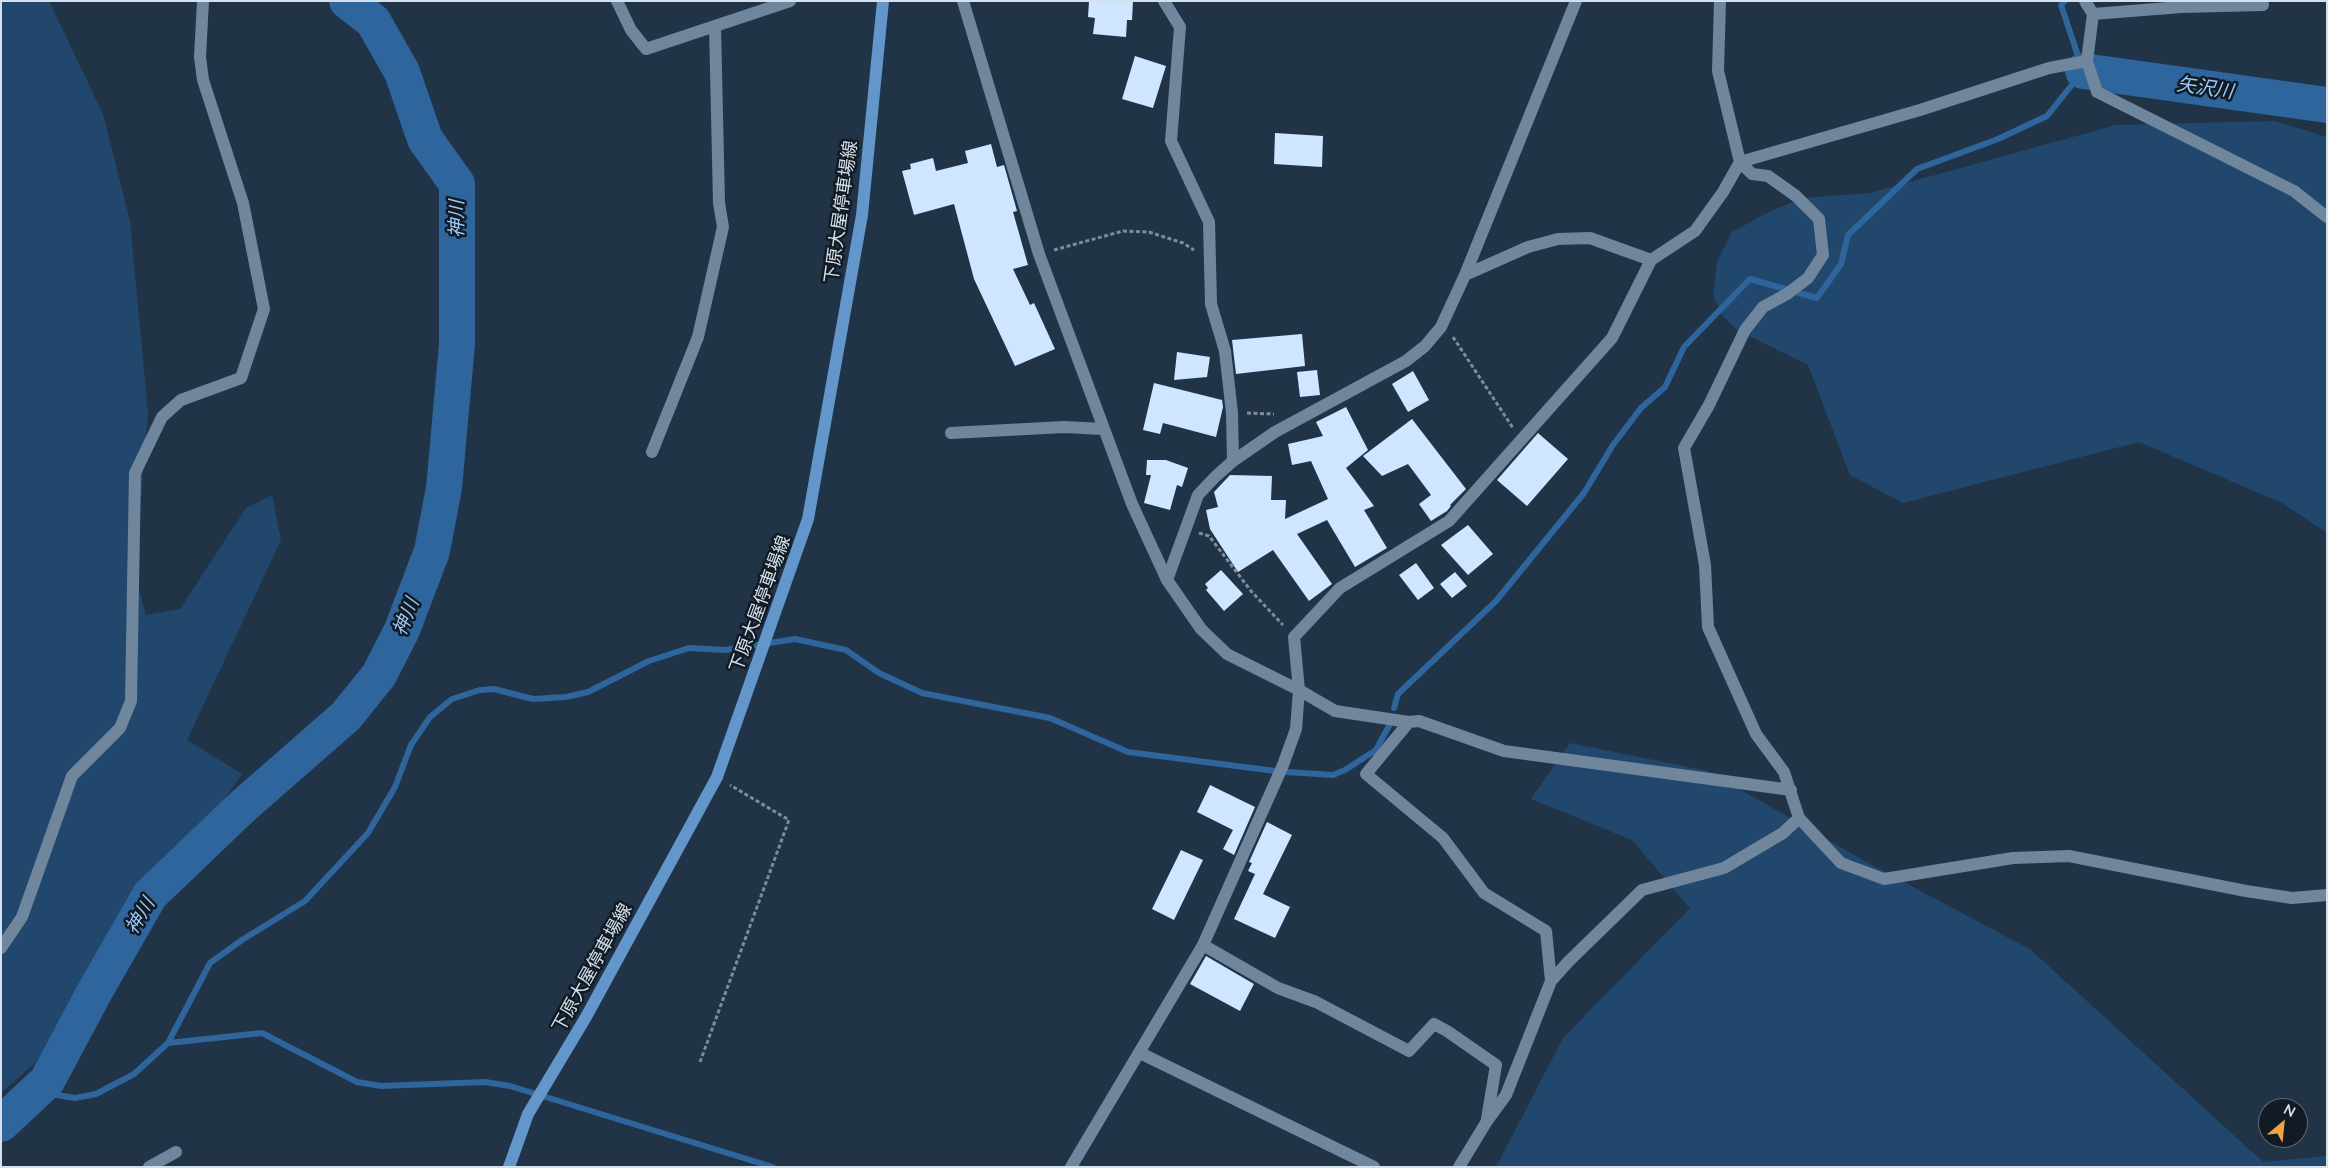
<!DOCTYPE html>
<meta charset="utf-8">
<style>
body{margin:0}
#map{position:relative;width:2328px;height:1168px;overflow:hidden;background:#213447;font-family:Lato,sans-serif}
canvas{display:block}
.frame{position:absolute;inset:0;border:2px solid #d4e0ec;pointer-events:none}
.north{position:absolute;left:2258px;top:1098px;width:50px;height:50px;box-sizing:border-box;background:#121b24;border:1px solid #606a74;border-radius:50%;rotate:28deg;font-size:14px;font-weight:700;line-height:20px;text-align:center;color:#d4e0ec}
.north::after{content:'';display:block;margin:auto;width:18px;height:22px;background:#f1a540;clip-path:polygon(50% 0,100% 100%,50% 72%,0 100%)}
</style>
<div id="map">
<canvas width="2328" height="1168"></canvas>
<div class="frame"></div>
<div class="north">N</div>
</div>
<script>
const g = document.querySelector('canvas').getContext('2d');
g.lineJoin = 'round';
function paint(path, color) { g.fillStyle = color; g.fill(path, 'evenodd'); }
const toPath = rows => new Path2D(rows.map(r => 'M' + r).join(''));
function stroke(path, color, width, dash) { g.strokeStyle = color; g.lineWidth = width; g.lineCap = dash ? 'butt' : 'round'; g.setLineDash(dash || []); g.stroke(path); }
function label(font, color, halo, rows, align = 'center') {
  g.font = font + ' Lato,"Noto Sans JP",sans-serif'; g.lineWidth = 5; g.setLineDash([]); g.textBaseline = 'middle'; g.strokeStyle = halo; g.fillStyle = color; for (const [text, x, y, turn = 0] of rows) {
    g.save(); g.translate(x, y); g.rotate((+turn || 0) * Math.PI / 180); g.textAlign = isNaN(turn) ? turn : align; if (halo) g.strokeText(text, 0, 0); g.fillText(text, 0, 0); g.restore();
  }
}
paint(toPath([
 [1,1,49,1,103,114,130,221,148,413,135,576,146,615,180,609,246,508,272,495,281,540,187,740,242,774,50,1050,1,1093],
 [2275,121,2327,137,2327,533,2282,503,2139,442,1903,503,1850,475,1808,365,1737,330,1722,315,1713,295,1717,262,1732,232,1769,212,1803,198,1870,193,2116,125],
 [1570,743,1708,771,1863,860,2031,950,2263,1162,2327,1156,2327,1167,1496,1167,1563,1038,1690,908,1632,840,1531,799]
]), '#21476c');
stroke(toPath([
 [1394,708,1398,694,1496,601,1584,493,1613,445,1641,408,1665,387,1684,347,1750,279,1817,298,1841,264,1848,235,1917,169,1998,139,2047,116,2083,71,2061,5,2065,1],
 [1287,772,1333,775,1345,770,1376,750,1390,724],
 [168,1043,262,1033,357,1082,381,1086,485,1082,510,1086,773,1167],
 [47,1081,57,1095,75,1098,96,1094,134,1074,168,1043,210,963,242,940,305,901,368,833,395,787,411,745,430,717,452,699,480,690,494,689,533,699,566,697,588,692,649,661,689,648,725,650,795,639,846,650,879,673,922,693,1050,718,1128,752,1275,771]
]), '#2d659c', 6);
stroke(toPath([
 [2083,71,2327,105],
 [1,1124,47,1081,95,991,150,895,242,807,346,716,379,675,402,630,432,551,444,488,457,344,457,184,425,139,402,72,373,21,347,1]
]), '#2d659c', 36);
paint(toPath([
 [1089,1,1133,1,1132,20,1127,20,1126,37,1093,34,1095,18,1088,17],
 [1135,56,1166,66,1153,108,1122,99],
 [1275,133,1323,136,1322,167,1274,164],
 [991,144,997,167,1004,165,1017,211,1013,212,1028,265,1013,269,1030,305,1034,303,1055,349,1015,366,974,279,954,204,914,215,902,171,911,169,910,164,933,158,936,171,968,163,965,151],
 [1302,334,1305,366,1236,374,1232,340],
 [1177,352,1210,357,1207,377,1174,380],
 [1317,370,1320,395,1300,397,1297,372],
 [1413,371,1429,400,1408,412,1392,384],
 [1154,383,1222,400,1223,407,1216,437,1163,423,1160,434,1143,430],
 [1346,407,1368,450,1346,468,1374,506,1364,510,1387,548,1355,567,1327,520,1297,534,1332,584,1309,601,1273,550,1238,572,1210,529,1206,510,1218,507,1214,492,1230,475,1272,476,1271,500,1286,500,1285,519,1328,499,1311,461,1292,465,1288,444,1323,436,1316,422],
 [1412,419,1466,489,1450,505,1451,506,1447,511,1431,521,1419,504,1431,495,1408,464,1382,476,1363,456],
 [1538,433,1568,459,1527,506,1497,480],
 [1147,460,1166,460,1188,468,1182,487,1177,485,1170,510,1144,503,1151,475,1146,475],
 [1468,525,1493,554,1468,575,1441,545],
 [1416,563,1434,588,1418,600,1399,575],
 [1221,570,1243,594,1224,611,1206,590,1208,588,1205,584],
 [1455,572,1467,586,1452,598,1440,584],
 [1210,785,1255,807,1234,855,1223,849,1233,830,1197,812],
 [1267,822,1292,835,1263,894,1290,907,1275,938,1234,919,1255,874,1248,871,1252,863,1249,862],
 [1181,850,1203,860,1174,920,1152,909],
 [1206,956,1254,984,1240,1011,1190,984]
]), '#cee6ff');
stroke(toPath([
 [1054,250,1123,231,1149,232,1183,243,1194,250],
 [1453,337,1513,428],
 [1247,413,1274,414],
 [1199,533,1209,536,1251,591,1283,625],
 [700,1062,789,820,730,785]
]), '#7d8c9b', 3, [4, 2.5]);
stroke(toPath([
 [617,1,631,30,646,49,790,1],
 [963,1,1039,254,1132,504,1167,580,1201,629,1227,654,1299,690,1335,711,1409,722,1419,721,1504,751,1791,790],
 [1164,1,1180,27,1171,141,1209,222,1211,304,1225,351,1232,413,1233,461],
 [1720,1,1718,71,1740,162,1752,174,1768,176,1796,196,1819,219,1823,255,1808,278,1787,294,1763,307,1745,330,1709,405,1684,448,1705,565,1708,627,1756,734,1784,772,1799,818,1841,863,1884,879,2013,858,2069,856,2246,891,2292,898,2327,895],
 [2093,14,2181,7,2263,5,2262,1],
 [2087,61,2097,92,2294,191,2327,217],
 [1465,275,1528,247,1558,239,1590,238,1651,260],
 [951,433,1064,427,1103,429],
 [652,452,698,337,723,227,719,203,715,26],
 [1167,580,1198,495,1215,477,1233,461,1275,432,1406,361,1425,346,1441,327,1465,275,1576,1],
 [1409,722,1366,774,1443,838,1484,893,1546,931,1551,981],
 [1203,945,1278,988,1316,1002,1409,1051,1434,1024,1447,1031,1496,1065,1487,1119],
 [1,948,22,917,72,776,120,728,131,701,135,473,162,417,181,400,241,378,264,309,243,203,203,80,200,57,203,1],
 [1140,1053,1374,1167],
 [149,1167,176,1152],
 [1071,1167,1203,945,1283,765,1296,729,1299,690,1294,637,1340,588,1449,521,1612,338,1651,260,1695,231,1723,192,1740,162,1920,110,2049,68,2087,61,2093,14,2085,1],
 [1459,1167,1487,1121,1506,1095,1551,981,1568,962,1642,890,1724,868,1783,833,1799,818]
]), '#70869d', 12);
stroke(toPath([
 [509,1167,528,1114,586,1017,717,777,808,519,862,215,883,1]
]), '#6396ca', 12);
label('18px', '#d4e0ec', '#121b24', [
 ["下原大屋停車場線",841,212,-82],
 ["下原大屋停車場線",760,604,-70],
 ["下原大屋停車場線",592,968,-61]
]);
label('italic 19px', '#9dcaf9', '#121b24', [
 ["矢沢川",2205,88,8],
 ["神川",457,219,-90],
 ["神川",406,617,-68],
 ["神川",140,916,-59]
]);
</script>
